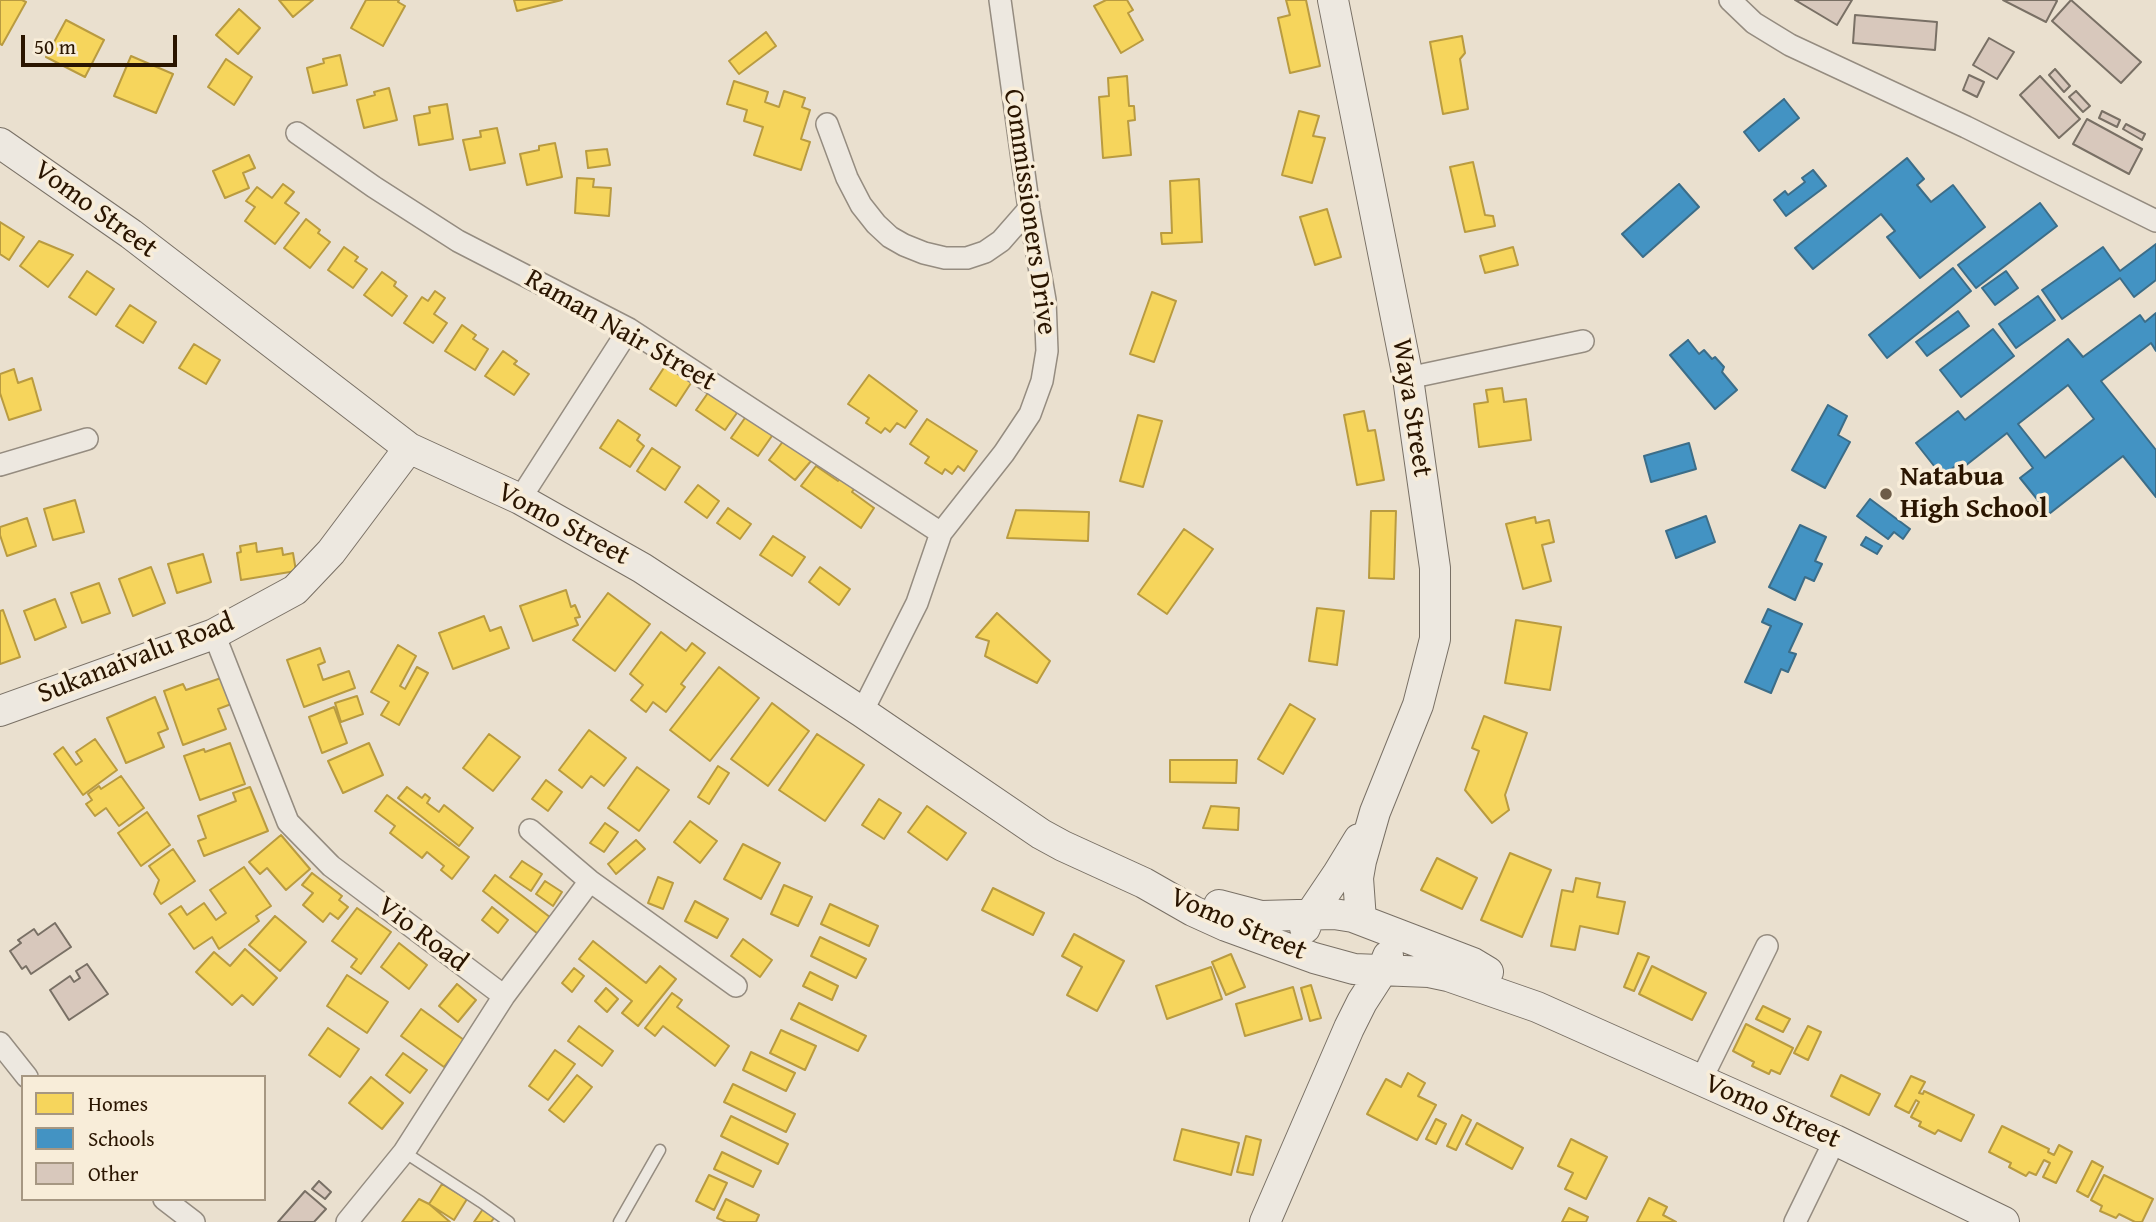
<!DOCTYPE html>
<style>
body{margin:0}
#map{position:relative;width:2156px;height:1222px;overflow:hidden;background:#eae0cf;font-family:"Gentium Book Plus",serif}
canvas{display:block}
.legend{position:absolute;left:21px;top:1075px;width:245px;height:126px;box-sizing:border-box;background:#f8edd9;border:2px solid #a69782;margin:0;padding:9px 12px;list-style:none;font-size:21px;color:#2a1500}
.legend li{display:flex;align-items:center;gap:14px;height:35px}
.legend b{width:35px;border:2px solid #a69782}
.scale{position:absolute;left:21px;top:35px;width:156px;height:32px;box-sizing:border-box;border:4px solid #2a1500;border-top:0;padding-left:9px;font-size:21px;line-height:24px;white-space:nowrap;color:#2a1500;-webkit-text-stroke:5px #f8edd9;paint-order:stroke}
</style>
<div id="map">
<canvas width="2156" height="1222"></canvas>
<ul class="legend">
<li><b style="height:19px;background:#f6d55c"></b>Homes</li>
<li><b style="height:19px;background:#4393c3"></b>Schools</li>
<li><b style="height:19px;background:#d8c8bc"></b>Other</li>
</ul>
<div class="scale">50 m</div>
</div>
<script>
const g = document.querySelector('canvas').getContext('2d');
g.lineJoin = 'round';
function paint(path, color) { g.fillStyle = color; g.fill(path, 'evenodd'); }
const toPath = rows => new Path2D(rows.map(r => 'M' + r).join(''));
function stroke(path, color, width, dash) { g.strokeStyle = color; g.lineWidth = width; g.lineCap = dash ? 'butt' : 'round'; g.setLineDash(dash || []); g.stroke(path); }
function label(font, color, halo, rows, align = 'center') {
  g.font = font + ' "Gentium Book Plus",serif'; g.lineWidth = 7; g.setLineDash([]); g.textBaseline = 'middle'; g.strokeStyle = halo; g.fillStyle = color; for (const [text, x, y, turn = 0] of rows) {
    g.save(); g.translate(x, y); g.rotate((+turn || 0) * Math.PI / 180); g.textAlign = isNaN(turn) ? turn : align; if (halo) g.strokeText(text, 0, 0); g.fillText(text, 0, 0); g.restore();
  }
}
const homes = toPath([
 [0,0,22,0,26,2,2,45,0,44,0,0],
 [279,0,313,0,293,17,279,0],
 [366,0,399,0,398,2,405,6,383,46,351,28,366,0],
 [514,0,562,0,517,11,514,0],
 [1106,0,1127,0,1133,10,1128,13,1143,40,1121,53,1094,6,1106,0],
 [1286,0,1306,0,1320,66,1290,73,1278,18,1290,15,1286,0],
 [239,9,260,28,238,54,216,35,239,9],
 [66,20,104,40,85,77,46,57,66,20],
 [766,32,776,46,739,74,729,61,766,32],
 [1462,36,1465,53,1460,59,1468,109,1443,114,1430,42,1462,36],
 [340,55,347,85,313,93,307,68,324,63,323,59,340,55],
 [131,56,173,74,156,113,114,96,131,56],
 [226,59,252,77,234,105,208,87,226,59],
 [1127,76,1129,106,1134,106,1135,120,1128,121,1131,155,1103,158,1099,97,1109,96,1108,78,1127,76],
 [734,81,768,92,765,102,779,107,784,91,805,98,802,107,810,110,801,139,810,142,801,170,754,155,763,127,744,121,747,110,727,104,734,81],
 [389,88,397,120,364,128,357,100,375,95,374,92,389,88],
 [447,104,453,139,419,145,414,116,430,113,429,107,447,104],
 [1299,111,1319,116,1313,136,1325,138,1312,183,1282,175,1299,111],
 [497,128,505,163,470,170,463,140,481,137,480,131,497,128],
 [555,143,562,177,527,185,520,154,539,150,539,146,555,143],
 [607,149,610,165,588,168,586,151,607,149],
 [249,155,255,168,243,173,249,188,225,198,213,171,249,155],
 [1473,162,1485,215,1493,216,1495,226,1465,232,1450,167,1473,162],
 [577,178,594,179,593,187,611,188,609,216,575,213,577,178],
 [1199,179,1202,242,1162,244,1161,233,1172,233,1170,181,1199,179],
 [283,184,294,192,285,203,299,213,275,244,245,221,255,207,246,201,257,187,272,198,283,184],
 [1327,209,1341,257,1315,265,1300,217,1327,209],
 [306,219,320,230,318,233,330,242,310,268,284,248,306,219],
 [0,222,24,237,9,260,0,254,0,222],
 [39,241,73,255,48,287,20,266,39,241],
 [344,247,358,257,355,261,367,269,353,288,328,270,344,247],
 [1513,247,1518,265,1485,273,1480,256,1513,247],
 [87,271,114,289,96,315,69,297,87,271],
 [382,272,396,282,394,286,407,296,392,316,364,295,382,272],
 [435,291,445,298,434,314,447,323,433,343,404,323,422,297,428,301,435,291],
 [1152,292,1176,301,1154,362,1130,354,1152,292],
 [130,305,156,322,143,343,116,326,130,305],
 [462,325,476,335,473,339,488,349,475,370,445,351,462,325],
 [194,344,220,360,206,384,179,368,194,344],
 [503,351,517,361,514,364,529,374,514,395,485,376,503,351],
 [667,363,693,380,676,406,650,389,667,363],
 [14,369,18,383,32,378,41,410,9,420,0,393,0,374,14,369],
 [869,375,917,411,905,428,897,423,890,432,885,428,881,433,866,423,869,418,848,404,869,375],
 [1502,388,1504,402,1526,399,1531,440,1479,447,1474,404,1488,402,1486,390,1502,388],
 [710,390,739,410,725,430,696,410,710,390],
 [1364,411,1368,431,1375,430,1384,480,1357,485,1344,415,1364,411],
 [747,415,774,433,758,456,731,438,747,415],
 [1138,415,1162,421,1143,487,1120,481,1138,415],
 [927,419,977,451,964,471,958,466,952,474,945,469,942,474,925,463,929,457,910,444,927,419],
 [618,420,640,435,637,440,644,446,630,467,600,448,618,420],
 [784,440,811,461,795,480,769,460,784,440],
 [652,448,680,467,665,490,637,471,652,448],
 [816,466,838,481,842,476,856,486,852,492,874,508,861,528,801,486,816,466],
 [698,485,719,501,707,518,685,502,698,485],
 [75,500,84,532,53,540,44,509,75,500],
 [728,508,751,524,740,539,717,523,728,508],
 [1016,510,1089,512,1088,541,1007,538,1016,510],
 [1371,511,1396,511,1394,579,1369,578,1371,511],
 [1535,517,1536,523,1549,520,1554,542,1542,545,1551,581,1523,589,1506,524,1535,517],
 [27,518,36,546,7,556,0,535,0,527,27,518],
 [1184,529,1213,549,1167,614,1138,594,1184,529],
 [773,536,805,557,792,576,760,555,773,536],
 [256,543,257,552,282,548,283,555,293,553,296,571,241,580,237,553,241,552,240,546,256,543],
 [203,554,211,582,177,593,168,564,203,554],
 [151,567,165,603,133,616,119,579,151,567],
 [820,567,850,589,839,605,809,582,820,567],
 [99,583,110,613,82,623,71,593,99,583],
 [566,590,571,607,575,605,580,617,575,618,578,625,533,641,520,606,566,590],
 [608,593,650,624,615,671,573,640,608,593],
 [55,599,66,627,35,640,24,611,55,599],
 [1317,608,1344,611,1337,665,1309,661,1317,608],
 [3,610,20,657,0,664,0,611,3,610],
 [997,613,1050,661,1037,683,985,656,989,641,976,637,997,613],
 [484,616,490,631,501,627,509,648,453,669,439,633,484,616],
 [1516,620,1561,627,1550,690,1505,683,1516,620],
 [661,632,686,651,692,643,705,653,681,684,685,687,666,712,653,702,646,712,631,700,643,685,630,674,661,632],
 [398,645,416,656,400,686,405,689,417,667,428,673,399,725,381,715,389,702,371,692,398,645],
 [320,648,325,662,318,665,323,680,349,671,355,688,304,707,287,660,320,648],
 [719,667,759,698,710,761,670,730,719,667],
 [224,677,234,703,218,709,226,729,183,745,164,691,183,684,186,690,224,677],
 [357,696,363,714,341,722,335,703,357,696],
 [155,697,168,729,158,733,164,747,126,763,107,718,155,697],
 [772,703,809,731,768,786,731,759,772,703],
 [1290,704,1315,719,1283,774,1258,759,1290,704],
 [334,707,347,743,322,753,309,717,334,707],
 [1484,716,1527,733,1505,795,1509,810,1492,823,1465,790,1479,751,1472,748,1484,716],
 [589,730,626,758,604,786,591,776,582,788,559,770,589,730],
 [489,734,520,757,493,791,463,768,489,734],
 [817,734,864,765,825,821,779,790,817,734],
 [95,739,117,770,83,795,54,754,63,747,76,765,82,761,76,752,95,739],
 [230,743,245,784,200,800,184,756,204,749,205,752,230,743],
 [369,743,383,775,343,793,328,761,369,743],
 [1170,760,1237,760,1236,783,1170,782,1170,760],
 [718,766,729,773,709,804,698,797,718,766],
 [637,767,669,790,639,831,608,808,637,767],
 [121,776,144,808,119,826,106,808,95,816,86,804,92,800,88,794,99,786,101,789,121,776],
 [546,780,562,792,548,811,532,799,546,780],
 [250,787,268,831,204,856,198,841,206,838,198,816,236,801,233,793,250,787],
 [407,787,422,798,425,794,430,798,427,803,439,812,444,805,473,828,459,846,398,798,407,787],
 [387,795,469,857,452,879,441,870,444,866,427,852,422,858,390,833,395,826,375,811,387,795],
 [879,799,901,813,884,839,862,825,879,799],
 [927,806,966,833,947,860,908,832,927,806],
 [1211,806,1239,808,1238,830,1203,828,1211,806],
 [147,812,170,845,141,866,118,833,147,812],
 [690,821,717,841,700,863,674,842,690,821],
 [605,823,618,832,604,852,590,843,605,823],
 [281,835,310,869,286,890,267,868,260,874,249,862,281,835],
 [636,840,645,849,616,874,608,864,636,840],
 [743,844,780,863,761,899,724,879,743,844],
 [173,849,195,881,161,904,154,894,159,880,149,866,173,849],
 [1510,853,1551,870,1522,937,1481,920,1510,853],
 [1437,858,1477,878,1462,909,1421,890,1437,858],
 [522,861,542,874,531,891,510,877,522,861],
 [244,867,271,906,256,916,259,921,219,949,212,937,194,949,169,914,181,906,187,915,204,903,216,920,226,913,210,890,244,867],
 [312,873,342,896,339,900,348,907,338,919,330,913,323,922,303,905,313,893,302,885,312,873],
 [495,875,555,921,542,937,483,891,495,875],
 [658,877,673,883,663,909,648,903,658,877],
 [1576,878,1600,883,1597,897,1625,902,1618,934,1580,926,1575,950,1551,946,1562,890,1573,892,1576,878],
 [545,881,562,892,553,906,536,894,545,881],
 [784,885,812,897,798,926,771,914,784,885],
 [993,888,1044,913,1033,935,982,910,993,888],
 [695,901,728,919,717,938,685,921,695,901],
 [830,904,878,926,869,946,821,924,830,904],
 [492,907,508,920,498,933,482,920,492,907],
 [357,908,391,932,361,974,351,967,357,959,332,941,357,908],
 [275,916,306,942,280,971,249,945,275,916],
 [1074,934,1124,961,1097,1011,1067,995,1082,967,1062,956,1074,934],
 [820,937,866,959,856,978,811,956,820,937],
 [743,939,772,960,760,977,731,956,743,939],
 [593,941,646,983,660,966,676,979,638,1026,622,1013,632,1001,579,959,593,941],
 [399,943,427,965,409,989,381,967,399,943],
 [245,949,277,978,253,1005,242,995,232,1005,196,972,214,952,230,966,245,949],
 [1638,953,1649,957,1634,991,1624,987,1638,953],
 [1231,954,1245,987,1226,995,1212,962,1231,954],
 [1652,966,1706,993,1692,1020,1639,994,1652,966],
 [1211,967,1222,999,1167,1019,1156,986,1211,967],
 [574,968,584,976,572,992,562,983,574,968],
 [810,972,838,986,832,1000,803,986,810,972],
 [347,975,388,1002,367,1033,327,1006,347,975],
 [457,984,476,1000,458,1022,439,1006,457,984],
 [1311,985,1321,1018,1310,1021,1301,988,1311,985],
 [1293,987,1302,1019,1245,1036,1236,1004,1293,987],
 [606,988,618,999,607,1012,595,1001,606,988],
 [672,993,682,1000,677,1007,729,1046,715,1066,663,1026,655,1036,645,1028,672,993],
 [799,1003,866,1036,858,1051,791,1019,799,1003],
 [1763,1006,1790,1019,1783,1032,1756,1019,1763,1006],
 [421,1009,464,1040,444,1067,401,1036,421,1009],
 [1746,1024,1793,1048,1780,1074,1771,1070,1769,1074,1752,1066,1754,1062,1733,1051,1746,1024],
 [579,1026,613,1051,602,1066,568,1041,579,1026],
 [1808,1026,1821,1032,1808,1060,1794,1053,1808,1026],
 [328,1028,359,1049,340,1077,309,1055,328,1028],
 [781,1030,816,1046,805,1070,770,1053,781,1030],
 [555,1050,575,1064,548,1100,529,1086,555,1050],
 [751,1052,795,1073,786,1091,743,1070,751,1052],
 [403,1053,427,1070,410,1093,386,1075,403,1053],
 [1408,1073,1425,1083,1418,1096,1436,1105,1417,1140,1367,1114,1386,1079,1401,1087,1408,1073],
 [577,1075,592,1087,564,1122,549,1110,577,1075],
 [1841,1075,1880,1094,1869,1115,1831,1096,1841,1075],
 [1911,1076,1925,1082,1919,1093,1923,1094,1924,1091,1974,1115,1961,1141,1938,1130,1935,1134,1919,1126,1921,1122,1911,1117,1919,1102,1916,1100,1909,1113,1895,1106,1911,1076],
 [371,1077,403,1103,382,1129,349,1103,371,1077],
 [733,1084,795,1114,786,1132,724,1102,733,1084],
 [1462,1115,1471,1120,1456,1150,1447,1146,1462,1115],
 [731,1116,788,1144,778,1164,721,1136,731,1116],
 [1436,1119,1446,1124,1436,1144,1426,1139,1436,1119],
 [1477,1123,1523,1148,1512,1169,1466,1144,1477,1123],
 [2002,1126,2049,1149,2048,1152,2054,1155,2059,1145,2072,1152,2056,1183,2043,1177,2050,1163,2044,1160,2036,1175,2029,1172,2026,1176,2009,1167,2011,1163,1989,1152,2002,1126],
 [1182,1129,1239,1143,1231,1175,1174,1160,1182,1129],
 [1246,1136,1261,1140,1253,1175,1237,1172,1246,1136],
 [1571,1139,1607,1157,1586,1199,1565,1189,1573,1173,1558,1166,1571,1139],
 [722,1152,761,1171,753,1187,714,1169,722,1152],
 [2092,1161,2103,1167,2088,1197,2077,1191,2092,1161],
 [709,1175,727,1183,714,1210,696,1201,709,1175],
 [2104,1175,2153,1199,2142,1222,2135,1222,2119,1214,2116,1218,2100,1211,2102,1206,2091,1200,2104,1175],
 [442,1184,467,1199,454,1220,429,1204,442,1184],
 [1649,1198,1667,1207,1663,1215,1676,1222,1637,1222,1649,1198],
 [419,1199,429,1204,450,1222,402,1222,419,1199],
 [726,1199,759,1215,756,1222,726,1222,717,1218,726,1199],
 [485,1206,497,1214,491,1222,474,1222,485,1206],
 [1569,1208,1588,1217,1586,1222,1562,1222,1569,1208]
]);
paint(homes, '#f6d55c');
stroke(homes, '#b99b40', 2);
const schools = toPath([
 [1784,99,1799,118,1759,151,1744,132,1784,99],
 [1907,158,1924,179,1917,185,1931,202,1953,185,1985,227,1920,278,1887,237,1895,231,1881,214,1813,269,1795,248,1907,158],
 [1813,170,1826,186,1786,216,1774,200,1785,191,1788,195,1805,182,1802,178,1813,170],
 [1679,184,1699,207,1643,257,1622,234,1679,184],
 [2040,203,2057,226,1976,288,1958,265,2040,203],
 [2156,244,2156,280,2134,297,2120,278,2062,319,2042,290,2103,247,2120,271,2156,244],
 [1953,268,1971,291,1887,358,1869,335,1953,268],
 [2006,271,2018,288,1995,305,1982,288,2006,271],
 [2038,296,2055,320,2016,348,1999,324,2038,296],
 [1958,311,1969,326,1927,356,1916,342,1958,311],
 [2156,313,2156,351,2151,343,2101,381,2156,450,2156,497,2123,456,2049,514,2020,478,2033,468,2007,433,1965,466,1962,461,1942,476,1916,443,1958,411,1965,420,2068,339,2083,357,2140,315,2145,322,2156,313],
 [2068,385,2094,419,2045,458,2018,424,2068,385],
 [1993,329,2014,356,1961,397,1940,370,1993,329],
 [1688,340,1699,354,1704,350,1712,359,1715,357,1724,367,1722,372,1737,390,1715,409,1670,355,1688,340],
 [1828,405,1847,416,1838,435,1850,442,1825,488,1792,470,1828,405],
 [1689,443,1696,469,1651,482,1644,456,1689,443],
 [1870,499,1910,529,1903,539,1894,532,1888,539,1857,516,1870,499],
 [1706,516,1715,542,1676,558,1666,531,1706,516],
 [1800,525,1826,537,1815,561,1822,564,1814,581,1805,577,1795,600,1769,587,1800,525],
 [1866,537,1882,546,1877,554,1861,545,1866,537],
 [1768,609,1802,624,1789,652,1796,654,1788,672,1781,669,1771,693,1745,682,1771,626,1762,622,1768,609]
]);
paint(schools, '#4393c3');
stroke(schools, '#3c6d88', 2);
const building = toPath([
 [1795,0,1852,0,1837,25,1795,0],
 [2003,0,2055,0,2057,1,2046,22,2003,0],
 [2071,0,2141,62,2121,83,2052,21,2071,0],
 [1855,15,1937,22,1935,50,1853,43,1855,15],
 [1989,38,2014,52,1997,79,1973,65,1989,38],
 [2055,69,2070,86,2064,92,2049,75,2055,69],
 [1969,75,1984,82,1977,97,1963,90,1969,75],
 [2040,76,2080,119,2059,138,2020,95,2040,76],
 [2076,91,2090,106,2083,112,2069,97,2076,91],
 [2102,111,2120,120,2117,127,2099,118,2102,111],
 [2087,119,2142,149,2129,174,2073,144,2087,119],
 [2126,124,2145,134,2142,140,2123,129,2126,124],
 [55,923,71,947,31,974,26,966,22,969,10,951,21,943,18,940,34,929,38,935,55,923],
 [87,964,108,994,69,1020,50,990,70,976,74,982,80,978,76,971,87,964],
 [319,1181,331,1192,325,1199,312,1189,319,1181],
 [305,1191,326,1209,314,1222,278,1222,305,1191]
]);
paint(building, '#d8c8bc');
stroke(building, '#797065', 2);
const service = toPath([
 [404,1152,481,1202,509,1222],
 [619,1222,660,1150]
]);
const minor = toPath([
 [1730,0,1754,23,1790,45,1966,127,2156,221],
 [827,124,847,178,861,205,876,224,890,237,904,245,924,253,945,258,967,258,985,252,1001,241,1029,209],
 [297,133,374,187,458,241,629,329,941,533],
 [1408,378,1583,341],
 [0,465,87,439],
 [520,499,629,329],
 [214,634,288,822,331,866,504,996,404,1152,347,1222],
 [862,712,917,603,941,533,1004,453,1030,414,1042,381,1047,351,1045,300,1029,209,1000,0],
 [530,830,590,881,736,986],
 [504,996,590,881],
 [0,1043,27,1077],
 [1701,1080,1767,946],
 [164,1199,194,1222],
 [1795,1222,1835,1140]
]);
const secondary = toPath([
 [1333,0,1408,378,1435,568,1435,639,1418,705,1375,812,1361,861,1358,878,1361,920],
 [0,143,131,234,409,448,520,499,642,568,862,712,1041,834,1063,846,1144,883,1193,911,1226,926,1314,958,1354,969,1429,972,1448,976,1537,1007,1835,1140,2004,1222],
 [0,711,214,634,295,590,331,552,409,448],
 [1219,905,1261,916,1334,914,1353,917,1473,963,1488,972],
 [1305,928,1310,915,1337,875,1359,839],
 [1265,1222,1349,1028,1362,1002,1382,971,1388,956]
]);
stroke(service, '#958c80', 13);
stroke(minor, '#958c80', 24);
stroke(secondary, '#797065', 32);
stroke(service, '#ede8e0', 10);
stroke(minor, '#ede8e0', 21);
stroke(secondary, '#ede8e0', 30);
for (const [x, y, r, color] of [
 [1886,494,7,"#6d5c48"]
]) { const dot = new Path2D(); dot.arc(x, y, r, 0, 2 * Math.PI); g.fillStyle = color; g.fill(dot); stroke(dot, '#f8edd9', 2.5); }
label('28px', '#2a1500', '#f8edd9', [
 ["Vomo Street",95,210,36],
 ["Commissioners Drive",1029,212,82],
 ["Raman Nair Street",620,331,30],
 ["Waya Street",1411,408,81],
 ["Vomo Street",563,525,28],
 ["Sukanaivalu Road",136,659,-21],
 ["Vomo Street",1238,925,23],
 ["Vio Road",422,935,37],
 ["Vomo Street",1772,1112,24]
]);
label('bold 28px', '#2a1500', '#f8edd9', [
 ["Natabua",1900,478],
 ["High School",1900,510]
], 'left');
</script>
